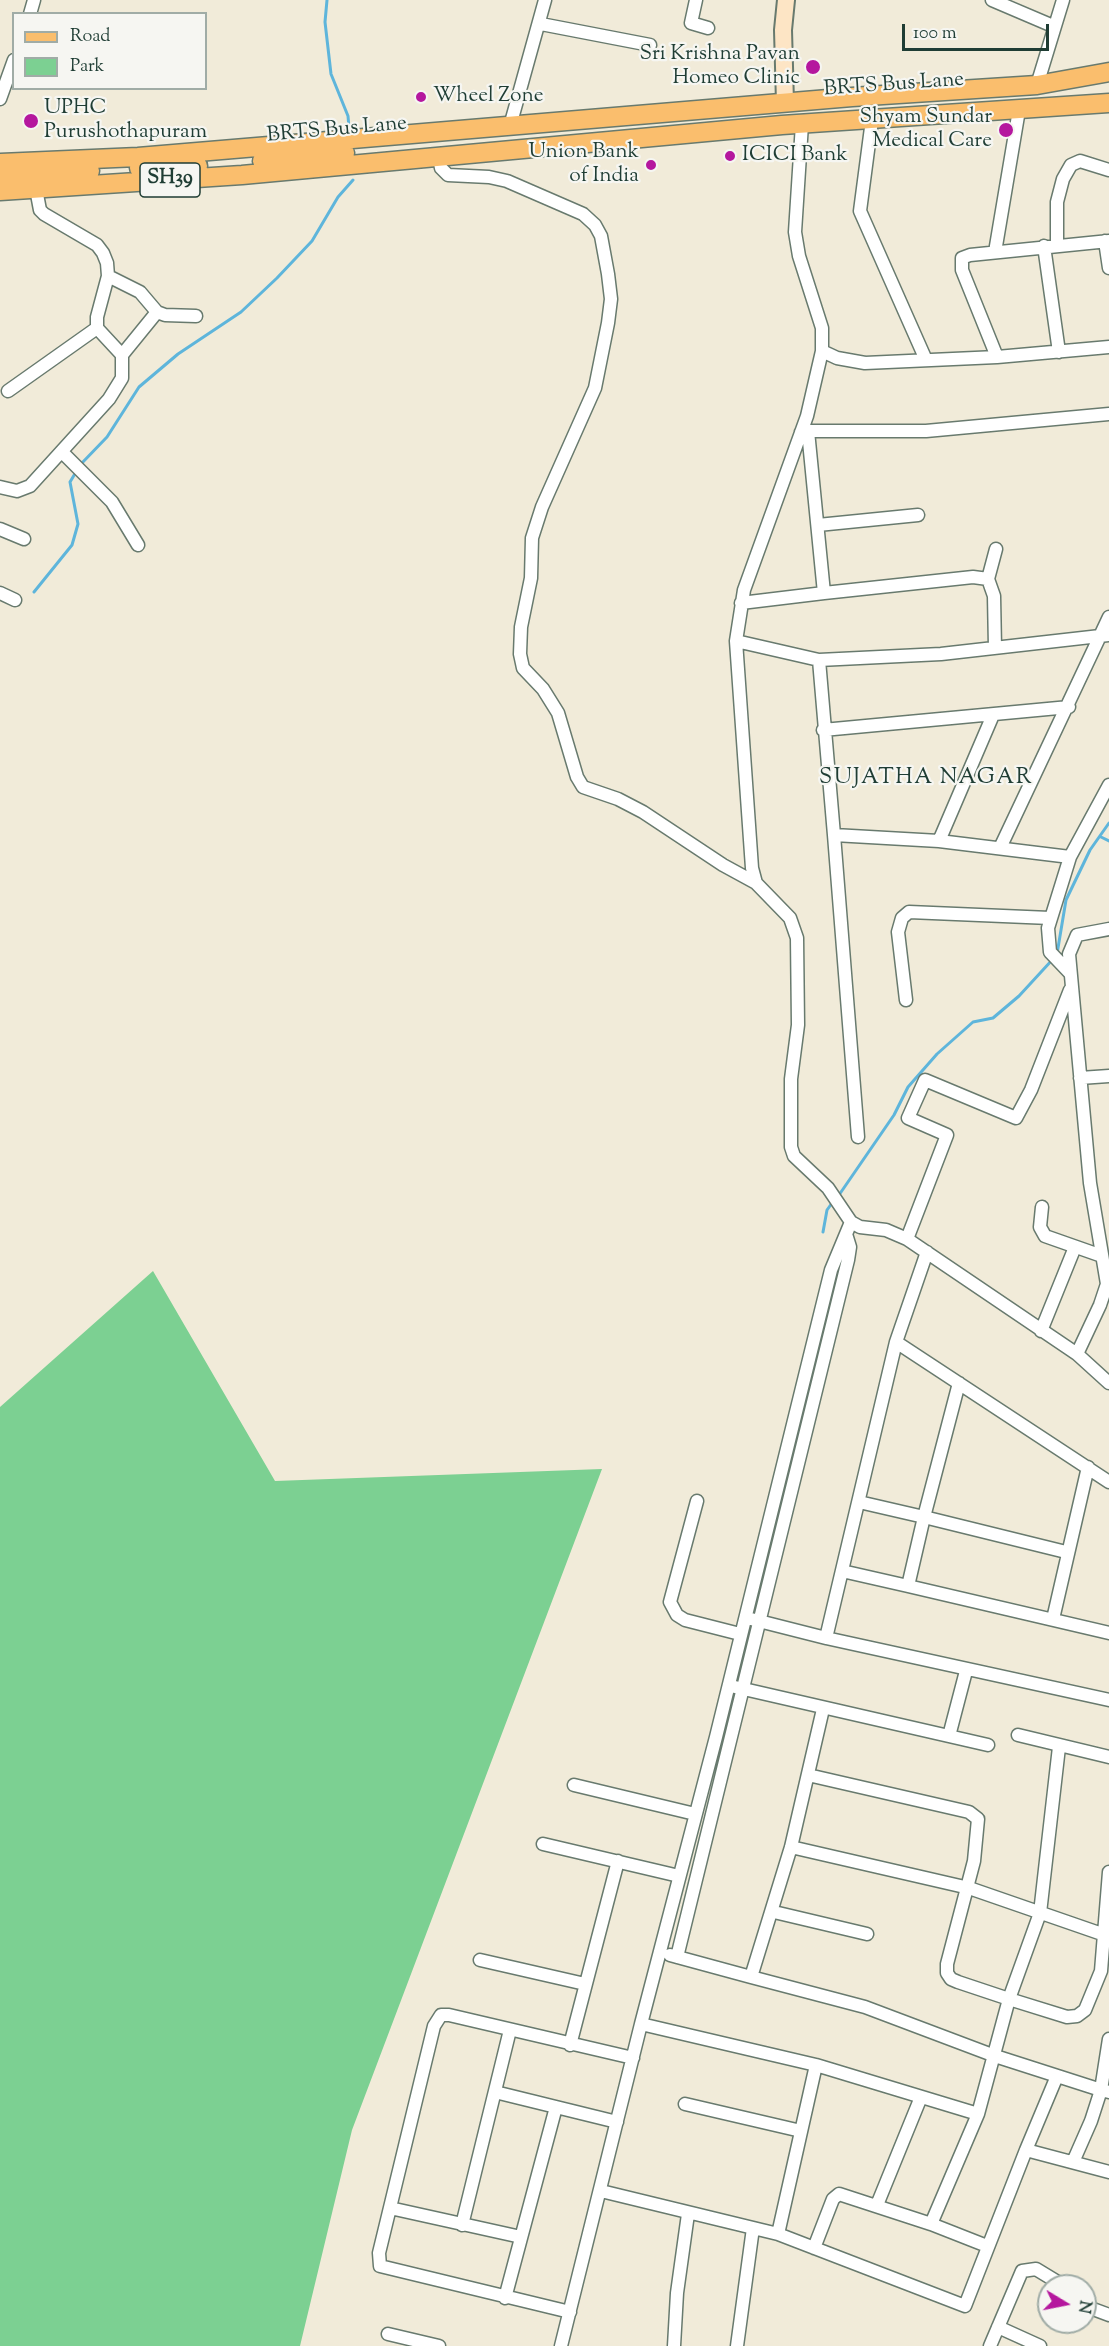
<!DOCTYPE html>
<style>
body{margin:0}
#map{position:relative;width:1109px;height:2346px;overflow:hidden;background:#f1ebd9;font-family:"Sorts Mill Goudy",serif}
canvas{display:block}
.legend{position:absolute;left:12px;top:12px;width:195px;height:78px;box-sizing:border-box;background:#f6f6f2;border:2px solid #a0aca6;margin:0;padding:8px 10px;list-style:none;font-size:18px;color:#1f3d34}
.legend li{display:flex;align-items:center;gap:12px;height:30px}
.legend b{width:30px;border:2px solid #a0aca6}
.north{position:absolute;left:1037px;top:2274px;width:60px;height:60px;box-sizing:border-box;background:#f6f6f2;border:2px solid #a0aca6;border-radius:50%;rotate:100deg;font-size:16px;font-weight:700;line-height:24px;text-align:center;color:#1f3d34}
.north::after{content:'';display:block;margin:auto;width:21px;height:27px;background:#b5179e;clip-path:polygon(50% 0,100% 100%,50% 72%,0 100%)}
.scale{position:absolute;left:902px;top:24px;width:147px;height:27px;box-sizing:border-box;border:3px solid #1f3d34;border-top:0;padding-left:8px;font-size:18px;line-height:21px;white-space:nowrap;color:#1f3d34;-webkit-text-stroke:4px #f6f6f2;paint-order:stroke}
</style>
<div id="map">
<canvas width="1109" height="2346"></canvas>
<ul class="legend">
<li><b style="height:8px;background:#fabe6d"></b>Road</li>
<li><b style="height:16px;background:#7cd092"></b>Park</li>
</ul>
<div class="north">N</div>
<div class="scale">100 m</div>
</div>
<script>
const g = document.querySelector('canvas').getContext('2d');
g.lineJoin = 'round';
function paint(path, color) { g.fillStyle = color; g.fill(path, 'evenodd'); }
const toPath = rows => new Path2D(rows.map(r => 'M' + r).join(''));
function stroke(path, color, width, dash) { g.strokeStyle = color; g.lineWidth = width; g.lineCap = dash ? 'butt' : 'round'; g.setLineDash(dash || []); g.stroke(path); }
function label(font, color, halo, rows, align = 'center') {
  g.font = font + ' "Sorts Mill Goudy",serif'; g.lineWidth = 4.5; g.setLineDash([]); g.textBaseline = 'middle'; g.strokeStyle = halo; g.fillStyle = color; for (const [text, x, y, turn = 0] of rows) {
    g.save(); g.translate(x, y); g.rotate((+turn || 0) * Math.PI / 180); g.textAlign = isNaN(turn) ? turn : align; if (halo) g.strokeText(text, 0, 0); g.fillText(text, 0, 0); g.restore();
  }
}
paint(toPath([
 [153,1271,275,1481,602,1469,352,2130,300,2346,0,2346,0,1407]
]), '#7cd092');
stroke(toPath([
 [327,0,325,22,331,74,348,116,349,128],
 [81,464,107,437,139,387,178,354,241,312,277,278,312,241,338,197,353,180],
 [34,592,72,545,78,524,70,482,76,472],
 [1101,837,1109,841],
 [1057,954,1066,900,1090,850,1109,823],
 [839,1195,894,1115,908,1087,937,1054,973,1022,993,1018,1019,996,1053,959],
 [823,1232,827,1210,832,1203]
]), '#5eb5db', 3);
const street = toPath([
 [696,0,691,23,708,28],
 [992,0,1053,26],
 [30,14,34,0],
 [541,24,650,45],
 [1037,85,1063,0],
 [0,99,14,60],
 [872,120,860,211,926,360],
 [510,126,545,0],
 [439,158,441,168,448,175,489,177,507,181,583,214,595,225,601,236,608,274,611,299,608,323,595,388,542,507,532,538,531,578,521,627,520,654,523,668,543,689,558,713,577,777,583,787,618,799,643,812,723,865,756,883],
 [1105,241,1109,268],
 [1057,245,1057,202,1063,179,1071,165,1080,161,1109,170],
 [1044,246,1059,352],
 [995,252,1019,110],
 [108,276,140,292,157,312,165,315,196,316],
 [822,351,837,358,865,363,997,357,1109,347],
 [122,355,157,312],
 [997,357,962,270,962,258,970,255,1109,241],
 [8,391,97,328],
 [808,431,926,431,1109,414],
 [801,432,808,431,824,593,973,577,988,579,994,596,995,648],
 [62,452,112,502,138,545],
 [0,487,17,491,30,486,109,399,122,378,122,355,97,328,97,317,108,276,107,263,103,253,97,245,44,214,40,210,36,189],
 [818,525,918,515],
 [0,529,24,539],
 [988,579,996,549],
 [0,593,15,600],
 [741,603,824,593],
 [1109,635,941,654,819,660,736,641,752,868,756,883,790,918,797,938,798,1025,791,1079,791,1147,794,1156,828,1188,851,1222,860,1227,886,1230,907,1239,1077,1354,1109,1383],
 [736,641,744,590,807,416,822,351,822,328,799,256,795,232,802,124],
 [819,660,834,835,939,841,1070,857],
 [823,730,1069,707],
 [834,835,858,1137],
 [939,841,993,715],
 [1000,848,1109,617],
 [1070,973,1050,952,1048,928,1070,857,1109,785],
 [906,1000,898,932,902,918,909,912,1050,918],
 [1080,1078,1109,1076],
 [1042,1207,1040,1227,1045,1236,1102,1256],
 [851,1222,831,1270,716,1737,641,2024,816,2065,778,2234,965,2306,1026,2150,1109,2172],
 [907,1239,947,1135,908,1118,925,1080,1016,1118,1031,1090,1070,990],
 [1041,1331,1075,1247],
 [896,1342,1109,1482],
 [1077,1354,1100,1305,1107,1284,1090,1183,1069,954,1077,935,1109,929],
 [697,1501,670,1602,677,1615,685,1620,740,1634],
 [859,1502,924,1517,959,1383],
 [842,1571,908,1586,924,1517,1066,1552],
 [908,1586,1109,1633],
 [751,1619,826,1638,896,1342,927,1252],
 [1053,1619,1088,1467],
 [826,1638,1109,1700],
 [735,1687,988,1745],
 [1018,1735,1109,1757],
 [949,1736,966,1671],
 [808,1775,969,1812,978,1819,974,1861,947,1964,947,1973,951,1979,958,1982,1009,1999,1067,2017,1077,2016,1085,2010,1101,1971,1109,1872],
 [574,1785,695,1814],
 [543,1844,679,1876],
 [791,1847,969,1888,1102,1934],
 [774,1912,867,1934],
 [670,1955,751,1977,791,1847,823,1709],
 [677,1957,848,1260,850,1247,846,1234],
 [480,1960,585,1984],
 [751,1977,865,2007,995,2056,1101,2090,1091,2121,1073,2162],
 [1109,2039,1101,2090,1109,2092],
 [570,2045,618,1861],
 [816,2065,978,2114,1009,1999,1040,1913,1059,1747],
 [495,2092,617,2122],
 [685,2104,801,2131],
 [1026,2150,1057,2076],
 [601,2191,778,2234],
 [877,2205,921,2097],
 [390,2208,521,2237],
 [931,2224,987,2246],
 [462,2225,510,2030],
 [814,2248,833,2199,839,2194,931,2224,978,2114],
 [505,2298,556,2107],
 [1085,2306,1109,2315],
 [570,2312,380,2266,379,2253,434,2026,441,2015,449,2015,633,2058],
 [998,2327,1040,2346],
 [388,2334,439,2346],
 [561,2346,641,2024],
 [674,2346,677,2293,688,2214],
 [737,2346,753,2228],
 [990,2346,1022,2271,1036,2269,1064,2286]
]);
const secondary = toPath([
 [785,103,783,30,786,0]
]);
const primary = toPath([
 [262,161,345,153],
 [0,163,138,157,852,97,1037,85,1109,72],
 [139,168,198,166],
 [0,176,90,171],
 [0,191,242,175,782,125,1109,103]
]);
stroke(street, '#687a6e', 15);
stroke(secondary, '#687a6e', 20);
stroke(primary, '#687a6e', 21);
stroke(street, '#fff', 12);
stroke(secondary, '#fde5c5', 16);
stroke(primary, '#fabe6d', 18);
for (const [x, y, r, color] of [
 [813,67,8,"#b5179e"],
 [421,97,6,"#b5179e"],
 [31,121,8,"#b5179e"],
 [1006,130,8,"#b5179e"],
 [730,156,6,"#b5179e"],
 [651,165,6,"#b5179e"]
]) { const dot = new Path2D(); dot.arc(x, y, r, 0, 2 * Math.PI); g.fillStyle = color; g.fill(dot); stroke(dot, '#f6f6f2', 2); }
for (const [x, y, w] of [
 [170,180,60]
]) { const box = new Path2D(); box.roundRect(x - w / 2, y - 17, w, 34, 4.5); g.fillStyle = '#f6f6f2'; g.fill(box); stroke(box, '#1f3d34', 1.5); }
label('bold 20px', '#1f3d34', null, [
 ["SH39",170,180]
]);
label('21px', '#1f3d34', '#f6f6f2', [
 ["Sri Krishna Pavan",800,55],
 ["Homeo Clinic",800,79],
 ["Wheel Zone",433,97,"left"],
 ["UPHC",44,109,"left"],
 ["Purushothapuram",44,133,"left"],
 ["Shyam Sundar",992,118],
 ["Medical Care",992,142],
 ["Union Bank",639,153],
 ["of India",639,177],
 ["ICICI Bank",742,156,"left"]
], 'right');
label('21px', '#1f3d34', '#f6f6f2', [
 ["BRTS Bus Lane",894,86,-4],
 ["BRTS Bus Lane",337,131,-5]
]);
g.letterSpacing = '1.5px';
label('22px', '#1f3d34', '#f6f6f2', [
 ["SUJATHA NAGAR",926,779]
]);
g.letterSpacing = '0px';
</script>
